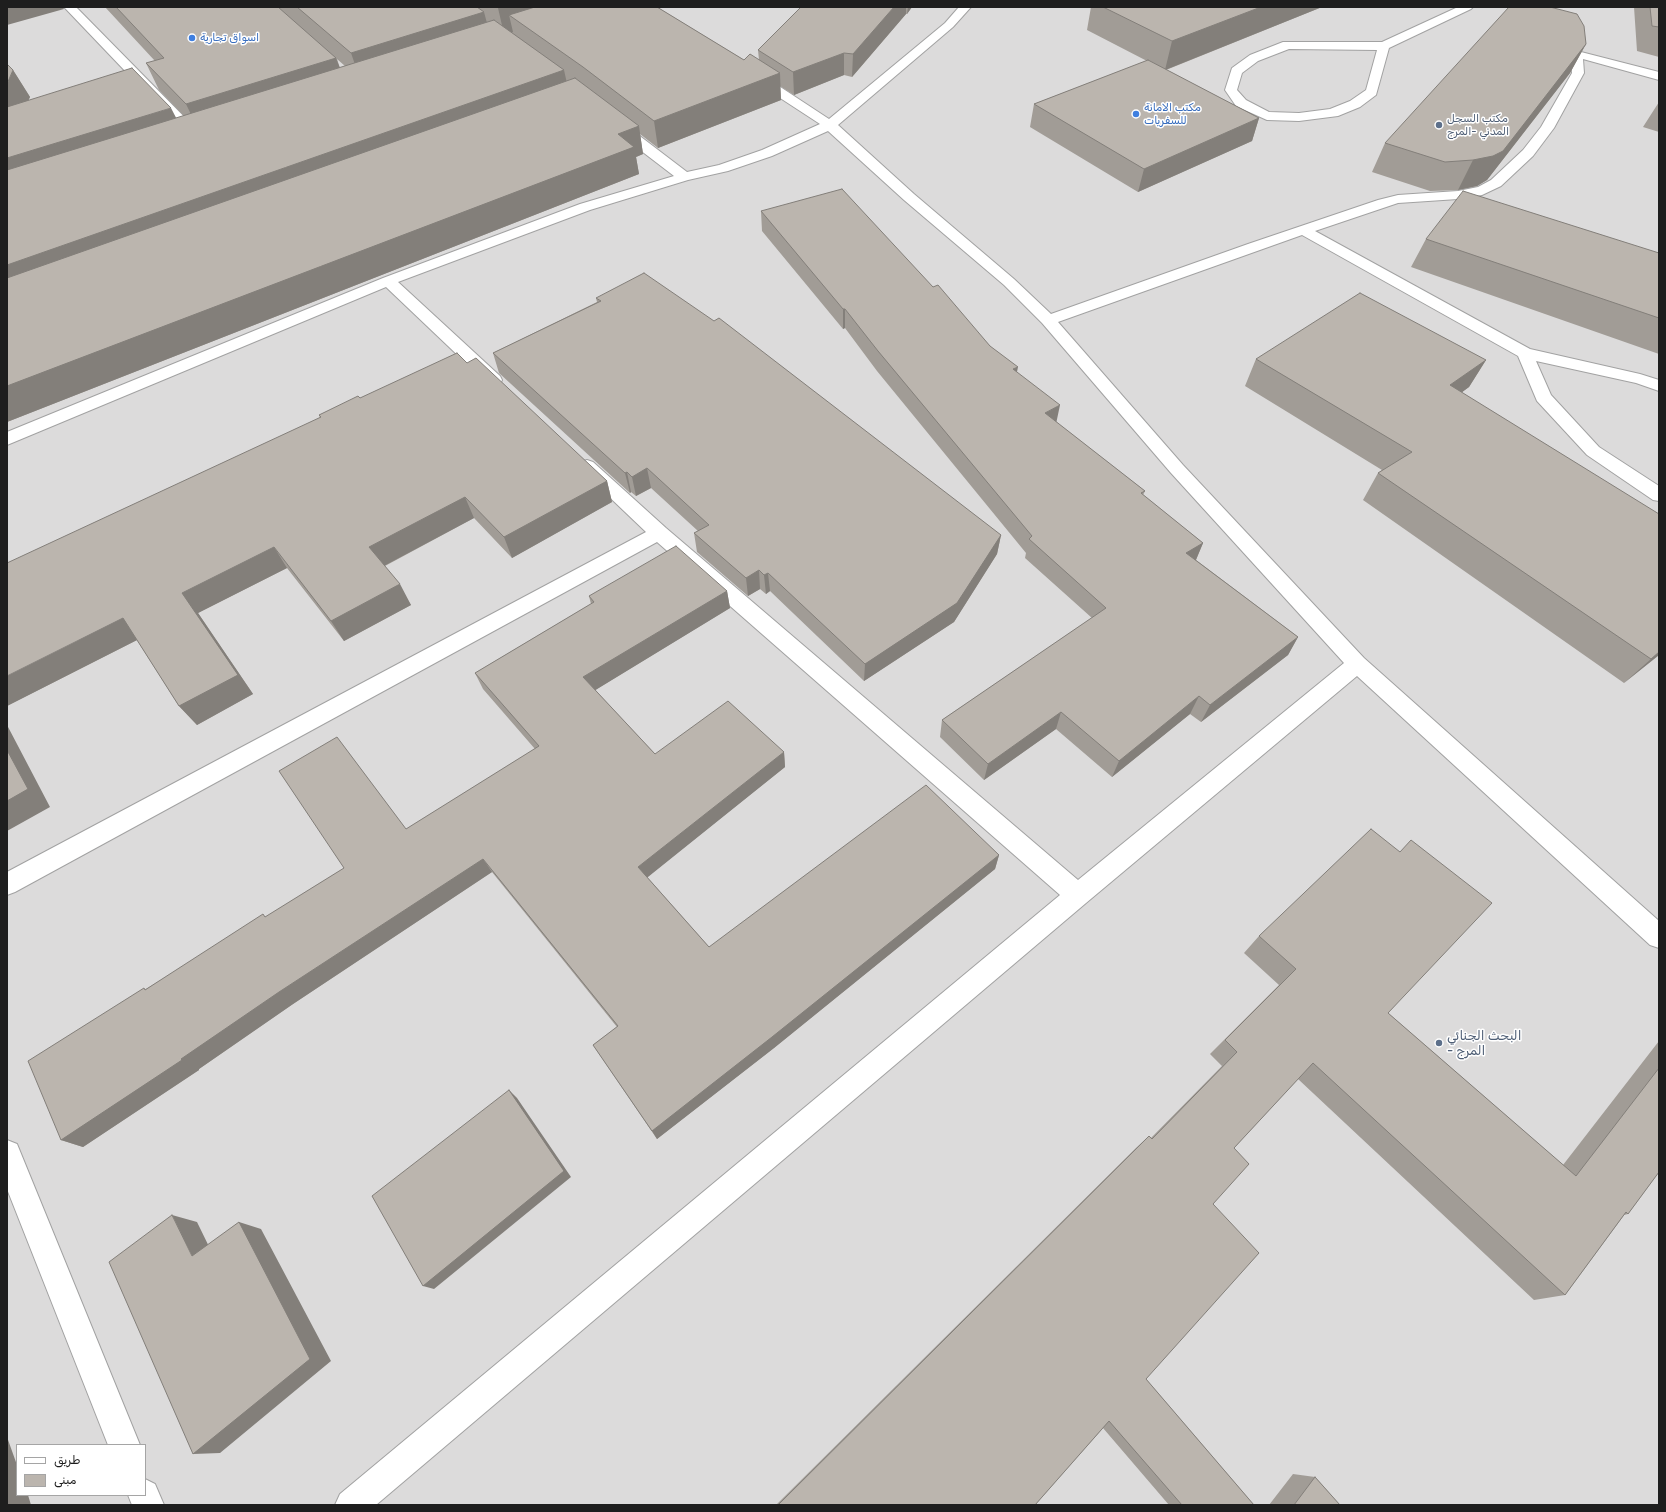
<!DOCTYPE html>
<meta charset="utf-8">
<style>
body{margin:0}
#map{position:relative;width:1666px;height:1512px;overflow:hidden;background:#eeece5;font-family:Rubik,"Noto Naskh Arabic",sans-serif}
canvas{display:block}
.frame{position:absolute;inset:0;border:8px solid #1e1e1e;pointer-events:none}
.legend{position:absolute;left:16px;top:1444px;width:130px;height:52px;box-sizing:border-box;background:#fff;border:1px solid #a5a5a5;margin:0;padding:5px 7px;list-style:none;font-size:12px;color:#1e1e1e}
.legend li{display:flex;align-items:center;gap:8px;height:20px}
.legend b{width:20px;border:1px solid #a5a5a5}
</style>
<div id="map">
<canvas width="1666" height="1512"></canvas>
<div class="frame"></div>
<ul class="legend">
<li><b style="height:5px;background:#fff"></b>طريق</li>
<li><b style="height:11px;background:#bbb5ae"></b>مبنى</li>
</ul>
</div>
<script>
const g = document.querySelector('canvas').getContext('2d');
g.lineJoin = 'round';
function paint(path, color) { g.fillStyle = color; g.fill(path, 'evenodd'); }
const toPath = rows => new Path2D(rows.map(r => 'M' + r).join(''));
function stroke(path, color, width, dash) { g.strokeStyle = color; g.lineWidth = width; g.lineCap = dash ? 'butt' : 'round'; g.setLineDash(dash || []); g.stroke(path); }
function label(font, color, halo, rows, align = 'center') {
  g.font = font + ' Rubik,"Noto Naskh Arabic",sans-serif'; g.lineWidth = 3; g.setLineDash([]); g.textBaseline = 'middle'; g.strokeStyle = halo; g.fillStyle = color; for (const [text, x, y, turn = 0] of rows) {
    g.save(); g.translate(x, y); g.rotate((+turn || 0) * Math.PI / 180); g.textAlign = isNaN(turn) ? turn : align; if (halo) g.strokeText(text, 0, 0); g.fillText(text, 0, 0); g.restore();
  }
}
paint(toPath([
 [7,7,1659,7,1659,1505,7,1505],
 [17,1445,145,1445,145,1495,17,1495]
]), '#dcdbdb');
const minor = toPath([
 [64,7,76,7,201,134,203,137,201,140,191,140,64,7],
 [959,7,971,7,953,27,838,125,914,194,1014,279,1051,314,1248,244,1378,200,1398,195,1458,191,1478,187,1491,180,1523,150,1541,127,1572,73,1570,54,1557,27,1538,7,1550,7,1568,26,1581,52,1659,72,1659,80,1583,59,1584,73,1554,128,1533,156,1501,186,1482,195,1458,199,1398,203,1315,231,1530,349,1640,374,1659,380,1659,391,1636,383,1536,361,1551,395,1599,447,1659,486,1659,501,1653,500,1587,455,1537,401,1518,356,1302,235,1058,322,1183,465,1364,658,1659,921,1659,948,1650,945,1357,676,1086,903,376,1505,335,1505,340,1494,1060,895,657,542,15,892,7,895,7,872,646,532,581,470,578,466,581,462,587,460,593,462,666,528,1078,880,1344,663,1171,473,1042,323,1004,285,904,200,828,131,772,156,728,171,688,180,590,210,398,282,500,376,502,380,500,384,494,385,488,384,386,287,7,445,7,432,383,278,580,204,674,176,614,130,612,127,614,124,624,124,687,172,719,165,762,150,820,124,751,79,749,76,751,73,759,73,829,119,945,23,959,7],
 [1458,7,1473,7,1471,9,1389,48,1376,95,1360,107,1338,116,1299,121,1267,120,1236,106,1225,90,1232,68,1250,55,1283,42,1382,42,1458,7],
 [1289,49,1377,50,1366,90,1350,101,1330,109,1299,113,1269,112,1246,100,1237,90,1242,73,1258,61,1289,49],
 [7,1140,17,1144,140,1445,108,1445,7,1189,7,1140],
 [145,1479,155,1484,164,1505,132,1505,128,1495,145,1495,145,1479]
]);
stroke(minor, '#a2a2a2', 2);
paint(minor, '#fff');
paint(toPath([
 [105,7,657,7,744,60,759,60,758,50,801,7,912,7,907,14,906,14,852,77,844,75,794,95,780,86,781,100,658,148,640,134,643,154,636,157,639,174,7,422,13,70,30,97,28,100,176,118,184,116,159,90,146,63,155,61],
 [337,59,345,66,340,68],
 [1091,7,1322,7,1166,70,1259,118,1252,141,1138,192,1030,127,1034,104,1147,61,1087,30],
 [1634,7,1659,7,1659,57,1637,51],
 [1586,44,1570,73,1487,180,1477,186,1458,190,1430,191,1372,172,1385,143],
 [1659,102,1659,132,1643,127],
 [761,211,933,287,990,346,1017,372,1056,422,1145,491,1143,495,1203,543,1196,560,1298,637,1288,655,1201,722,1190,714,1112,777,1056,729,984,780,940,737,942,720,1092,618,1025,558,1026,553,877,371,845,328,843,329,762,231],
 [1426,239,1659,253,1659,354,1411,267],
 [596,298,1001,535,997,554,954,622,864,681,770,591,766,594,760,589,748,596,697,552,694,533,698,531,651,488,636,496,631,492,630,493,499,373,493,353,597,302],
 [1256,359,1486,360,1469,387,1462,392,1659,655,1624,683,1363,500,1378,473,1382,470,1245,386],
 [467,363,607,481,612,502,512,558,474,518,385,566,411,605,344,641,287,568,198,613,253,694,197,725,179,706,137,640,7,706,320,418,319,415,360,398],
 [727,591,730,608,595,690,655,754,784,752,785,767,647,877,709,947,999,855,995,869,774,1048,657,1139,593,1045,617,1027,492,872,293,1004,199,1069,199,1070,83,1147,61,1140,146,989,266,917,535,749,483,689,475,673,591,604,589,596],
 [1259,936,1388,1013,1563,1165,1659,1041,1659,1172,1628,1214,1624,1215,1565,1295,1534,1300,1298,1079,1234,1148,1146,1379,1254,1505,1169,1505,1103,1428,1035,1505,776,1505,1137,1147,1149,1136,1151,1138,1222,1066,1210,1054,1279,985,1244,953],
 [1293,1474,1315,1477,1340,1505,1269,1505]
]), '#a19c96');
paint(toPath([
 [7,7,63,7,64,9,7,25],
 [502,7,590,7,509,15,513,32,504,34,498,8],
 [894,7,906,7,906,14,852,77,853,54],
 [908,7,912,7,907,14],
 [1261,7,1322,7,1165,70,1172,41],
 [484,12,491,38,360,79,351,53],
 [1586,44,1570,73,1487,180,1477,186,1458,190,1473,160],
 [844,53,844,75,794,95,793,72],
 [336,58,346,84,199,131,186,104],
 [13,70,30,97,12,138,7,129,7,84],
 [564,70,570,97,7,300,7,265],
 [780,73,781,100,658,148,654,121],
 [171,108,185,135,7,191,7,158],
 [1259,118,1252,141,1138,192,1144,169],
 [639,126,643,154,636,157,639,174,7,422,7,386,618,134],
 [843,309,845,309,845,328,843,329],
 [1486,360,1469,387,1434,413,1450,385],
 [1018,367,1014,386,1013,369],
 [1060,405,1056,424,1045,413],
 [647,468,651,488,636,496,632,477],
 [627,472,631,492,630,493,625,473],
 [607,481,612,502,512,558,504,537],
 [465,497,474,518,380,568,369,547],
 [1001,535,997,554,954,622,864,681,865,664],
 [1203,543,1195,562,1186,553],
 [274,547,287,568,198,613,253,694,197,725,179,706,182,593],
 [759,570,760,589,748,596,746,578],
 [768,573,770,591,766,594,764,575],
 [400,584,411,605,344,641,331,621],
 [727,591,730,608,589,694,583,677],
 [123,618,141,638,7,706,7,676],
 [1298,637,1288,655,1201,722,1210,705],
 [1659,652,1659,655,1624,683,1651,659],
 [1199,696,1190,714,1112,777,1119,761],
 [1061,712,1056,729,984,780,988,764],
 [7,725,50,807,7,831],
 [784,752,785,767,643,881,638,867],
 [999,855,995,869,774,1048,657,1139,652,1131],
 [483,859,492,872,293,1004,199,1069,199,1070,83,1147,61,1140,279,992],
 [509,1090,517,1098,571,1177,434,1289,423,1286],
 [172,1215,197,1222,217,1263,192,1256],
 [239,1222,261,1229,331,1361,220,1453,193,1454],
 [7,1437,17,1465,17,1495,28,1495,31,1505,7,1505]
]), '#837f7a');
const building = toPath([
 [116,7,278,7,336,58,186,104,146,63,164,58,116,7],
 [297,7,477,7,484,12,351,53,297,7],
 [535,7,657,7,744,60,750,54,780,73,654,121,583,67,509,15,535,7],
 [801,7,894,7,853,54,844,53,793,72,758,50,801,7],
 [1103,7,1261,7,1172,41,1103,7],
 [1509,7,1550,7,1577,14,1584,26,1586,44,1503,151,1493,156,1473,160,1445,162,1385,143,1509,7],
 [1650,7,1659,7,1659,27,1652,26,1650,7],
 [494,20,564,70,7,265,7,170,494,20],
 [1148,60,1259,118,1144,169,1034,104,1148,60],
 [7,64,13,70,7,84,7,64],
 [132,68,171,108,7,158,7,107,132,68],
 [575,78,639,126,618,134,634,147,7,386,7,278,575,78],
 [842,189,933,287,938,285,990,346,1018,367,1013,369,1060,405,1045,413,1145,491,1141,493,1203,543,1186,553,1298,637,1210,705,1199,696,1119,761,1061,712,988,764,942,720,1106,608,1029,539,1032,536,878,351,845,309,843,309,761,211,842,189],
 [1463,191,1659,253,1659,318,1426,239,1463,191],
 [644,273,714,321,719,318,1001,535,957,603,865,664,768,573,764,575,759,570,746,578,694,533,709,525,647,468,632,477,627,472,625,473,493,353,601,301,596,298,644,273],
 [1360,293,1486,360,1450,385,1659,514,1659,652,1651,659,1378,473,1412,452,1256,359,1360,293],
 [457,353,467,363,476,358,607,481,504,537,465,497,369,547,400,584,331,621,274,547,182,593,238,675,179,706,123,618,7,676,7,563,321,417,319,415,358,396,360,398,457,353],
 [676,546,727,591,583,677,655,754,728,701,784,752,638,867,709,947,926,785,999,855,772,1037,652,1131,593,1045,618,1026,483,859,279,992,181,1059,182,1060,61,1140,28,1061,144,988,145,990,263,914,265,917,344,868,279,771,337,737,406,829,539,746,475,673,594,602,589,596,676,546],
 [7,750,28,789,7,801,7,750],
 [1371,829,1400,852,1411,840,1492,903,1388,1013,1576,1176,1659,1068,1659,1172,1628,1214,1626,1212,1565,1295,1313,1063,1234,1148,1249,1164,1213,1204,1259,1253,1146,1379,1254,1505,1182,1505,1109,1421,1035,1505,778,1505,1149,1136,1152,1139,1237,1052,1225,1040,1296,969,1259,936,1371,829],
 [509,1090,564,1171,423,1286,372,1196,509,1090],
 [172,1215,192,1256,239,1222,310,1359,193,1454,109,1262,172,1215],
 [1315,1477,1340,1505,1294,1505,1315,1477]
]);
paint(building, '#bbb5ae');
stroke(building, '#837f7a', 1);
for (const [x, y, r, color] of [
 [192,38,4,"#3f7fe0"],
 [1136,114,4,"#3f7fe0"],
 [1439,125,4,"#5c6f8a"],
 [1439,1043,4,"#5c6f8a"]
]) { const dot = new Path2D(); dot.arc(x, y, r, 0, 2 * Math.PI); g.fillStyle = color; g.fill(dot); stroke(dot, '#fff', 1.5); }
label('11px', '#366cbe', '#fff', [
 ["اسواق تجارية",200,38],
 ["مكتب الامانة",1144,108],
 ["للسفريات",1144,121]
], 'left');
label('11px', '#4e5e75', '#fff', [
 ["مكتب السجل",1447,119],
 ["المدني -المرج",1447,132]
], 'left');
label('13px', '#4e5e75', '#fff', [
 ["البحث الجنائي",1447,1036],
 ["- المرج",1447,1051]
], 'left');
</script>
